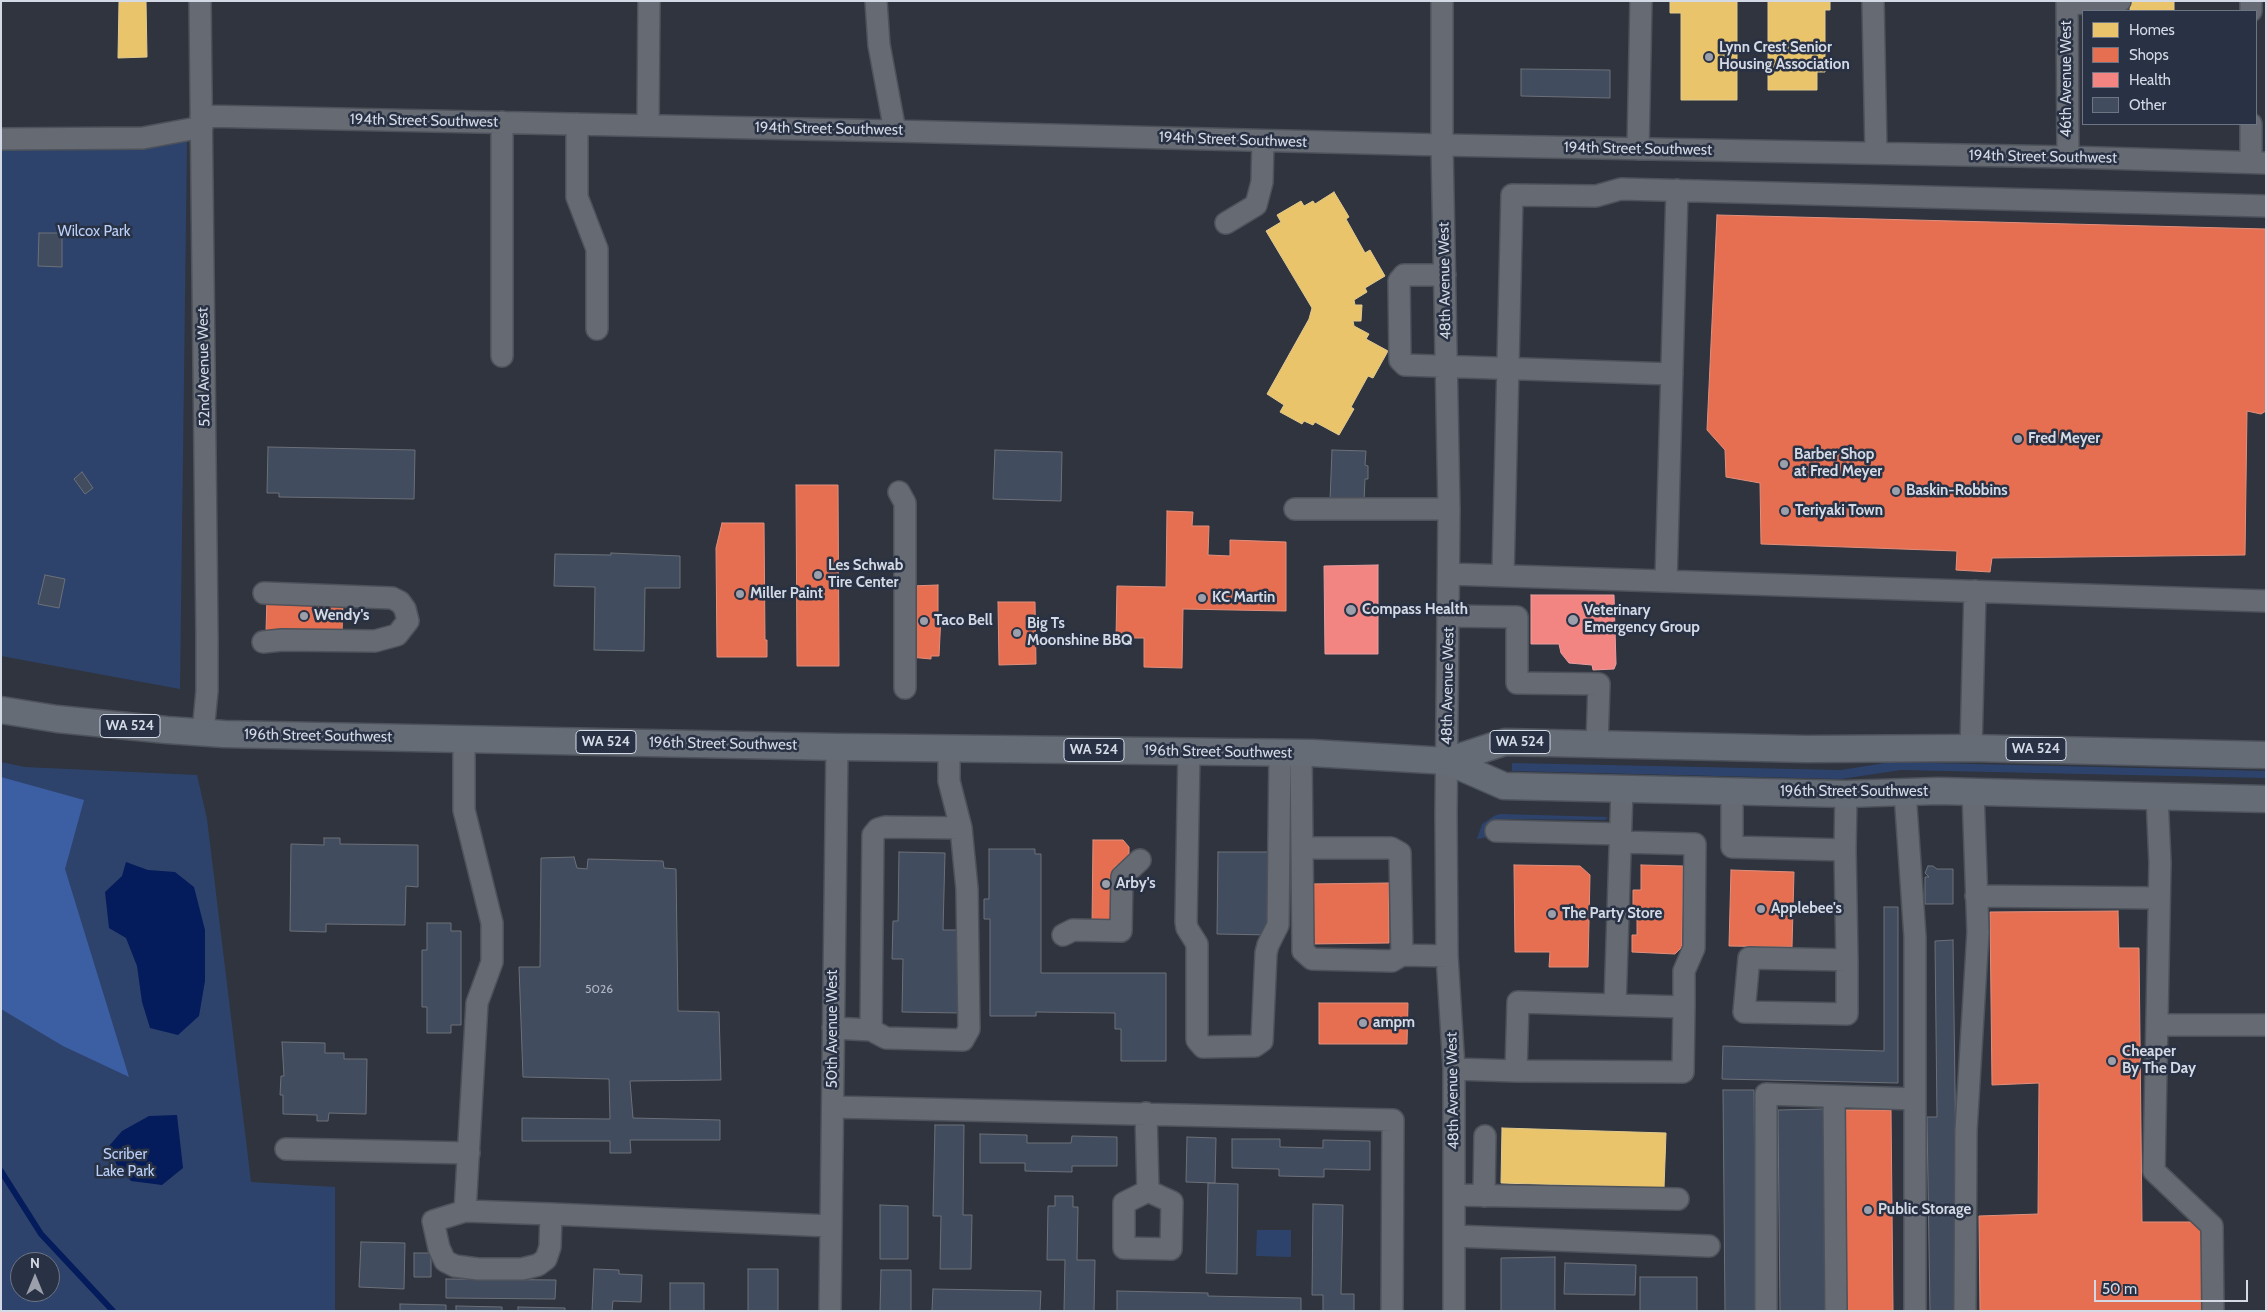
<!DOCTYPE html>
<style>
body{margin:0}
#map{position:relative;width:2267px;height:1312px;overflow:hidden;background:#2f343e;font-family:Cabin,sans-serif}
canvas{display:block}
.frame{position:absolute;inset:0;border:2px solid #d3d9e5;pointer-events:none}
.legend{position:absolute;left:2082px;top:10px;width:175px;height:115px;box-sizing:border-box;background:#293244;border:1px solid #6d7584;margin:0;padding:6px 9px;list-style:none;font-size:15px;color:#d3d9e5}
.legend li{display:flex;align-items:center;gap:10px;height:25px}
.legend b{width:25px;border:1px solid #6d7584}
.north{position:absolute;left:10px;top:1252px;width:50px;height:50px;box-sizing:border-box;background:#293244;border:1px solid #6d7584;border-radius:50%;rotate:0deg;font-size:14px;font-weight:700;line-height:20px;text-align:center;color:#d3d9e5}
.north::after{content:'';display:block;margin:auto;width:18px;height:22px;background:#9a9fab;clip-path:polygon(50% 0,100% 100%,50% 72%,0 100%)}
.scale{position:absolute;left:2094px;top:1280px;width:154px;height:22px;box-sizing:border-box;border:2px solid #d3d9e5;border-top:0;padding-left:6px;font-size:15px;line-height:18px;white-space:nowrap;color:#d3d9e5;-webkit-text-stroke:4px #293244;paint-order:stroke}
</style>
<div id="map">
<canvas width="2267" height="1312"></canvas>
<div class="frame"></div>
<ul class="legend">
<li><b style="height:14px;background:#e9c46a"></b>Homes</li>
<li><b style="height:14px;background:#e76f51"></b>Shops</li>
<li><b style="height:14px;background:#f28482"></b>Health</li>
<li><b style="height:14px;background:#424c5f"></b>Other</li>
</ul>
<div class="north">N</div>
<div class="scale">50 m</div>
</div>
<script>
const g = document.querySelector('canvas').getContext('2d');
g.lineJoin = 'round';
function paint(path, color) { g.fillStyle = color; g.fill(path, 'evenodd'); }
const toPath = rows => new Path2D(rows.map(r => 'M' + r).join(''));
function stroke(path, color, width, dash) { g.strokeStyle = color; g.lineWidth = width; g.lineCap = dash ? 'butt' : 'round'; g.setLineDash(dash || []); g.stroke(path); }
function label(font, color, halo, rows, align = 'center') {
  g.font = font + ' Cabin,sans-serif'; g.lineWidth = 5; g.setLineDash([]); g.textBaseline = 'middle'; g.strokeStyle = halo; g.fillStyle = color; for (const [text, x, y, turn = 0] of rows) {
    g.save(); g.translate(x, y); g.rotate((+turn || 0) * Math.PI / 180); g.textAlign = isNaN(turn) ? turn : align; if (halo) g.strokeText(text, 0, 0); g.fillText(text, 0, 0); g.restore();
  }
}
paint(toPath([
 [143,138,187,142,180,689,1,656,1,143],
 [1,762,25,767,197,775,207,819,251,1182,335,1187,335,1311,1,1311],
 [20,1262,50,1262,50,1292,20,1292],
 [1891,762,2266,771,2266,778,1901,770,1841,779,1512,771,1512,763,1841,770],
 [1499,814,1608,817,1605,820,1500,819,1496,821,1488,837,1477,839,1482,824,1494,816],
 [1257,1230,1291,1230,1291,1257,1256,1256]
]), '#2e436c');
paint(toPath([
 [1,777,84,800,65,869,129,1077,63,1046,1,1009]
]), '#3c5ea2');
paint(toPath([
 [126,862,148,870,175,872,194,887,205,930,205,981,199,1016,178,1035,150,1028,142,1002,137,966,126,938,109,928,105,892,122,876],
 [177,1115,183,1168,162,1185,131,1181,116,1164,109,1146,122,1131,149,1116]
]), '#041b5c');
const homes = toPath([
 [146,1,147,57,118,58,119,2,146,1],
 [1670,1,1737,1,1737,100,1681,100,1681,13,1670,13,1670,1],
 [1768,1,1830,1,1830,10,1825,10,1825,72,1817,72,1817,90,1768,90,1768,1],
 [2130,1,2174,1,2174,11,2130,11,2130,1],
 [1334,192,1349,217,1346,219,1365,253,1370,250,1385,276,1365,288,1367,292,1354,300,1355,305,1362,305,1361,321,1353,321,1354,326,1369,334,1366,339,1388,351,1373,378,1368,376,1351,407,1354,409,1339,435,1315,422,1313,425,1304,421,1302,424,1280,412,1284,405,1267,394,1309,319,1312,308,1266,231,1281,222,1277,215,1301,201,1304,206,1313,201,1315,204,1334,192],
 [1502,1128,1666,1133,1664,1188,1501,1183,1502,1128]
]);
paint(homes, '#e9c46a');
stroke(homes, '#e2ca8f', 1);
const shops = toPath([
 [1717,215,2266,229,2266,411,2261,414,2247,411,2245,555,1992,558,1990,572,1956,570,1957,551,1761,544,1760,483,1726,477,1725,450,1707,430,1717,215],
 [796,485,838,485,839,666,797,666,796,485],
 [1167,511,1193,512,1192,526,1209,526,1208,555,1230,556,1230,540,1286,542,1286,611,1183,609,1182,668,1144,667,1144,638,1116,638,1117,586,1166,587,1167,511],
 [722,523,764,523,765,640,767,640,767,657,717,657,716,548,722,523],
 [938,585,938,615,941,615,939,656,931,656,931,659,910,657,911,586,938,585],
 [267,597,343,600,342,634,266,632,267,597],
 [998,602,1035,602,1036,664,999,665,998,602],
 [1093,840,1123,840,1129,847,1129,862,1125,866,1115,866,1114,922,1092,926,1093,840],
 [1514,865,1580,866,1590,875,1588,967,1549,967,1550,952,1515,952,1514,865],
 [1641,865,1683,866,1682,947,1675,954,1632,952,1632,935,1637,935,1637,911,1633,911,1633,890,1641,890,1641,865],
 [1731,870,1794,872,1792,947,1729,946,1731,870],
 [1389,883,1389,943,1310,944,1309,884,1389,883],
 [2118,911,2119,948,2139,948,2142,1222,2201,1222,2203,1311,1980,1311,1979,1216,2038,1214,2039,1083,1992,1085,1990,912,2118,911],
 [1319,1003,1408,1003,1407,1044,1319,1044,1319,1003],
 [1844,1110,1891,1110,1893,1311,1846,1311,1844,1110]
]);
paint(shops, '#e76f51');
stroke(shops, '#e18f7d', 1);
const health = toPath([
 [1378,565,1378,654,1325,654,1324,566,1378,565],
 [1531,595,1614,595,1616,664,1614,669,1593,670,1592,665,1569,663,1561,653,1559,644,1531,644,1531,595]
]);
paint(health, '#f28482');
stroke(health, '#e99ea0', 1);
stroke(toPath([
 [1,1171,41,1234,113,1311]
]), '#041b5c', 6);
const building = toPath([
 [1521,69,1610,70,1610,98,1521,96,1521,69],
 [39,233,62,233,62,267,38,266,39,233],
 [268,447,415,450,414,499,279,497,279,493,267,493,268,447],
 [995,450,1062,452,1061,501,993,499,995,450],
 [1332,450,1366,451,1365,465,1368,466,1368,479,1365,479,1364,502,1330,501,1332,450],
 [82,472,93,488,85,494,74,479,82,472],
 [611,553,680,556,680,588,645,588,644,651,594,650,595,587,554,586,555,554,611,555,611,553],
 [45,575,65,579,59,608,38,604,45,575],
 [324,838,340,838,340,844,418,845,418,887,406,886,405,925,326,924,326,932,290,931,291,844,324,845,324,838],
 [989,849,1035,849,1035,854,1041,854,1041,973,1166,973,1166,1061,1121,1061,1121,1029,1115,1029,1115,1013,1036,1012,1036,1016,990,1016,990,919,984,919,984,899,989,899,989,849],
 [899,852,945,853,943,930,963,930,961,1013,902,1012,903,959,892,959,893,921,898,921,899,852],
 [1218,852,1270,852,1270,935,1217,934,1218,852],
 [574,857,577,868,587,869,588,859,663,861,664,868,676,869,678,1011,719,1012,721,1080,630,1081,633,1118,720,1120,720,1140,630,1140,631,1153,610,1153,610,1141,522,1141,522,1118,610,1119,609,1079,523,1077,519,967,540,967,541,858,574,857],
 [1928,866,1933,866,1937,869,1953,869,1953,904,1925,904,1925,877,1929,877,1925,873,1928,866],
 [1884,907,1898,907,1898,1083,1722,1079,1723,1046,1884,1051,1884,907],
 [427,923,451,923,451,931,461,931,461,1025,451,1025,451,1033,427,1033,427,1007,422,1007,422,950,427,950,427,923],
 [1953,940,1958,1311,1930,1311,1927,1117,1937,1117,1935,941,1953,940],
 [282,1042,325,1043,325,1053,344,1053,344,1059,367,1059,366,1114,329,1113,328,1121,317,1121,317,1115,283,1114,283,1095,280,1095,281,1076,284,1076,282,1042],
 [1723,1090,1754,1090,1756,1311,1725,1311,1723,1090],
 [1824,1109,1827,1311,1780,1311,1778,1110,1824,1109],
 [935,1125,964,1125,963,1215,972,1215,971,1269,940,1269,941,1216,933,1216,935,1125],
 [980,1134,1027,1135,1027,1143,1071,1143,1072,1136,1117,1137,1117,1166,1072,1166,1072,1172,1025,1171,1025,1163,980,1163,980,1134],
 [1187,1137,1216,1138,1215,1183,1186,1182,1187,1137],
 [1232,1139,1280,1139,1280,1147,1323,1148,1323,1140,1370,1141,1370,1170,1324,1169,1324,1177,1279,1176,1279,1169,1232,1168,1232,1139],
 [1208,1183,1238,1184,1237,1274,1206,1273,1208,1183],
 [1055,1196,1073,1196,1073,1207,1078,1207,1077,1260,1095,1260,1094,1311,1064,1311,1065,1260,1047,1260,1048,1206,1055,1206,1055,1196],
 [1313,1204,1343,1205,1341,1294,1354,1294,1354,1311,1323,1311,1323,1295,1312,1295,1313,1204],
 [880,1205,908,1206,908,1259,880,1259,880,1205],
 [361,1242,405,1243,404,1289,359,1287,361,1242],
 [414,1253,431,1253,431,1277,414,1277,414,1253],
 [1555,1257,1555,1311,1501,1311,1501,1258,1555,1257],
 [1565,1263,1636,1265,1635,1295,1564,1294,1565,1263],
 [594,1269,619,1270,619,1274,642,1275,641,1302,613,1301,612,1311,592,1311,594,1269],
 [748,1269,778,1269,778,1311,748,1311,748,1269],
 [881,1270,911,1270,911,1311,880,1311,881,1270],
 [1640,1277,1697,1277,1697,1311,1640,1311,1640,1277],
 [446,1279,556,1280,555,1299,446,1298,446,1279],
 [670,1283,704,1283,704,1311,670,1311,670,1283],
 [933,1289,1041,1291,1040,1311,932,1311,933,1289],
 [1117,1291,1208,1293,1208,1296,1301,1298,1301,1311,1117,1311,1117,1291],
 [400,1304,446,1305,446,1311,400,1311,400,1304],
 [456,1306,502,1307,502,1311,456,1311,456,1306],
 [518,1307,565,1308,565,1311,518,1311,518,1307]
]);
paint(building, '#424c5f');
stroke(building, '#6c7078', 1);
const minor = toPath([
 [200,1,207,636,207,691,203,732],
 [876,1,879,45,895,131],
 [1442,1,1442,145,1449,509,1446,815,1447,956,1454,1069,1454,1311],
 [1873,1,1876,153],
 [2067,1,2068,157],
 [2251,1,2251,11],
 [2067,4,2120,1],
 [201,116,895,131,1442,145,2068,157,2266,163],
 [502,122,502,356],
 [577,124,577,197,597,249,597,329],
 [648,125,649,1],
 [1,139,143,138,202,127],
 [1638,149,1641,1],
 [2251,162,2251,124],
 [1226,223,1256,205,1262,182,1263,141],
 [1445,275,1404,275,1399,281,1400,360,1405,365,1672,374],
 [899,492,905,503,905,688],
 [1295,509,1449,509],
 [1449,574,2266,601],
 [1503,575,1512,195,1596,196,1621,189,2266,206],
 [1666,581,1677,190],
 [1449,616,1517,617,1517,683,1599,684,1597,744],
 [263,642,282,640,375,641,397,635,408,621,405,609,400,602,392,598,264,593],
 [464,739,464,810,492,923,492,962,477,1003,465,1211],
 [1971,748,1975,591],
 [1189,752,1186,922,1187,928,1197,944,1197,1040,1203,1047,1255,1046,1262,1041,1266,953,1268,945,1278,925,1280,753],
 [1301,753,1303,946,1303,951,1312,959,1392,961,1402,955,1400,853,1391,848,1302,848],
 [1732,792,1732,847,1845,850,1846,794],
 [1905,792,1915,937,1915,1311],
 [2157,796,2160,863,2154,1171,2212,1226,2213,1311],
 [1496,831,1621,834],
 [1845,850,1847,960,1847,1014,1744,1012,1749,958,1847,960],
 [1976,896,2159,898],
 [1063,935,1073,930,1121,931,1122,877,1140,860],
 [1402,955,1447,956],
 [1615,1005,1684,1007,1684,971,1694,948,1695,844,1621,842],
 [2157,1025,2266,1025],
 [833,1028,871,1030,886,1038,963,1040,969,1029,967,889,961,828,949,781,949,748],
 [871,1030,873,835,878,829,885,827,961,828],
 [1454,1069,1516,1071,1518,1002,1615,1005,1622,789],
 [1516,1071,1683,1072,1684,1007],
 [1834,1097,1836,1311],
 [833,1107,1393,1120,1392,1311],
 [1146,1113,1148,1191,1172,1202,1171,1249,1124,1248,1124,1203,1148,1191],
 [286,1149,469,1153],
 [1454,1195,1678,1199],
 [1484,1196,1485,1136],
 [551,1214,550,1247,546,1259,538,1265,522,1269,478,1269,455,1266,445,1261,439,1248,433,1221,465,1211,551,1214,831,1226],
 [1454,1236,1709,1246],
 [830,1311,837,747],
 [1766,1311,1766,1094,1915,1099],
 [1965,1311,1966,1130,1978,932,1973,792]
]);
const major = toPath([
 [1,710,57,719,167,730,224,734,837,747,1312,753,1447,761,1504,786,1846,794,1938,791,2266,799],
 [1447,761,1505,742,1806,749,1971,748,2266,755]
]);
stroke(minor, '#4d525b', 24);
stroke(major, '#4d525b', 29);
stroke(minor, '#666a72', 21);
stroke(major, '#666c76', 26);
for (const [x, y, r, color] of [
 [1709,57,5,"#9a9fab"],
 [2018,439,5,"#9a9fab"],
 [1784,464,5,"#9a9fab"],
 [1896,491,5,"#9a9fab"],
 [1785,511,5,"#9a9fab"],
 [818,575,5,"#9a9fab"],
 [740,594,5,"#9a9fab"],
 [1202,598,5,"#9a9fab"],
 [1351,610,6,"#9a9fab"],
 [304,616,5,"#9a9fab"],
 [1573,620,6,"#9a9fab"],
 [924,621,5,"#9a9fab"],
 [1017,633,5,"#9a9fab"],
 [1106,884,5,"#9a9fab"],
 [1761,909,5,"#9a9fab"],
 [1552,914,5,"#9a9fab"],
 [1363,1023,5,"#9a9fab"],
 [2112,1061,5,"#9a9fab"],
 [1868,1210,5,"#9a9fab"]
]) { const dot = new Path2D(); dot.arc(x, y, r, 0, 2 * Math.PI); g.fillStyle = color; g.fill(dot); stroke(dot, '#293244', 2); }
label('12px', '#afb6c4', null, [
 ["5026",599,989]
]);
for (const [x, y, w] of [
 [130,726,60],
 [606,742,60],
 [1520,742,60],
 [2036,749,60],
 [1094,750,60]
]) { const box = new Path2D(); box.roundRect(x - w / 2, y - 11.5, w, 23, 4); g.fillStyle = '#293244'; g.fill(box); stroke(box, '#d3d9e5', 1); }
label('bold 14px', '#d3d9e5', null, [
 ["WA 524",130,726],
 ["WA 524",606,742],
 ["WA 524",1520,742],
 ["WA 524",2036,749],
 ["WA 524",1094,750]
]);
label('bold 15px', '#d3d9e5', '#293244', [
 ["Lynn Crest Senior",1719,48],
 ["Housing Association",1719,65],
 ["Fred Meyer",2028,439],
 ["Barber Shop",1794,455],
 ["at Fred Meyer",1794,472],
 ["Baskin-Robbins",1906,491],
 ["Teriyaki Town",1795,511],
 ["Les Schwab",828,566],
 ["Tire Center",828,583],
 ["Miller Paint",750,594],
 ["KC Martin",1212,598],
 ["Compass Health",1362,610],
 ["Veterinary",1584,611],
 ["Emergency Group",1584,628],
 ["Wendy's",314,616],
 ["Taco Bell",934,621],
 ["Big Ts",1027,624],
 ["Moonshine BBQ",1027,641],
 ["Arby's",1116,884],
 ["Applebee's",1771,909],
 ["The Party Store",1562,914],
 ["ampm",1373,1023],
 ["Cheaper",2122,1052],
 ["By The Day",2122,1069],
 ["Public Storage",1878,1210]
], 'left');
label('15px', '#d3d9e5', '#293244', [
 ["46th Avenue West",2067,79,-90],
 ["194th Street Southwest",424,121,1],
 ["194th Street Southwest",829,129,1],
 ["194th Street Southwest",1233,140,2],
 ["194th Street Southwest",1638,149,1],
 ["194th Street Southwest",2043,157,1],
 ["48th Avenue West",1445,281,-91],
 ["52nd Avenue West",204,367,-91],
 ["48th Avenue West",1448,686,-89],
 ["196th Street Southwest",318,736,1],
 ["196th Street Southwest",723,744,1],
 ["196th Street Southwest",1218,752,1],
 ["196th Street Southwest",1854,792],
 ["50th Avenue West",833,1029,-90],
 ["48th Avenue West",1453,1091,-91]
]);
label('15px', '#b9cff9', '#293244', [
 ["Wilcox Park",94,232],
 ["Scriber",125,1155],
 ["Lake Park",125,1172]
]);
</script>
